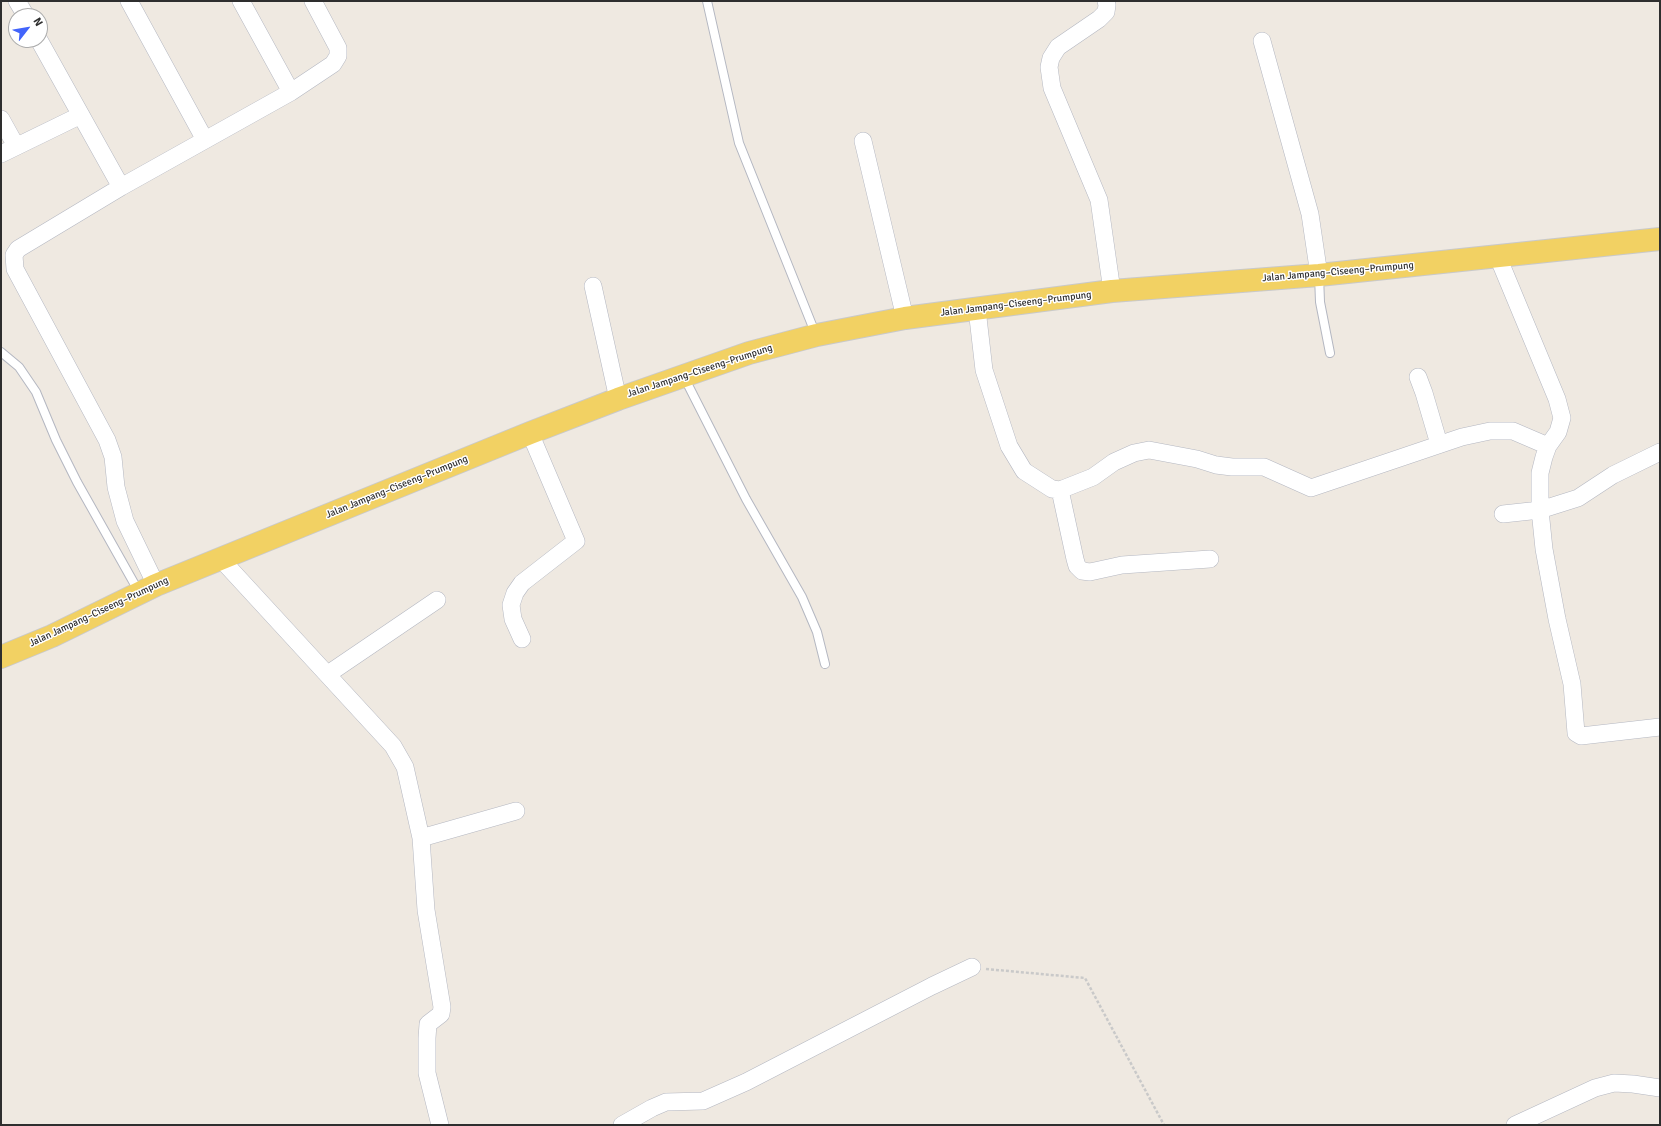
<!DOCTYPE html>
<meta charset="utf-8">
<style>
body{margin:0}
#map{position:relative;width:1661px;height:1126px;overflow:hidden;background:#efe9e1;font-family:Signika,sans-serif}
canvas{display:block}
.frame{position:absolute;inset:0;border:2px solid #2e2e2e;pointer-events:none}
.north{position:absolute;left:8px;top:8px;width:40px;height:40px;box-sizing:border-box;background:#fff;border:1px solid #ababab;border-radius:50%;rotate:59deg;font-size:11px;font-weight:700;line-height:16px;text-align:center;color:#2e2e2e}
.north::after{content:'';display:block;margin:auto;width:14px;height:18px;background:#4264fb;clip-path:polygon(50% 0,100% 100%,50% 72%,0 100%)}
</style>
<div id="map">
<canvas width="1661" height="1126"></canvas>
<div class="frame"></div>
<div class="north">N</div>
</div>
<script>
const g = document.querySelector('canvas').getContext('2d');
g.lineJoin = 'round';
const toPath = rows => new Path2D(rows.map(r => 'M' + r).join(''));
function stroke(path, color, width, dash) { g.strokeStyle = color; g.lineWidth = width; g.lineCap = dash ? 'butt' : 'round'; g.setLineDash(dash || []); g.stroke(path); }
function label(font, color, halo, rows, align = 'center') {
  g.font = font + ' Signika,sans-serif'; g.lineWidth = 3; g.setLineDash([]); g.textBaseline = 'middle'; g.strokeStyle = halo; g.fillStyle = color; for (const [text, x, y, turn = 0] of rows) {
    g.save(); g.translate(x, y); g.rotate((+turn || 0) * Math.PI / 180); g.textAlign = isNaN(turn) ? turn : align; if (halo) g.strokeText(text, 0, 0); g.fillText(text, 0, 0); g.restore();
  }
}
const lane = toPath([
 [707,1,739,143,816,335],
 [1319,275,1320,302,1330,353],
 [1,352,19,367,36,392,56,440,77,482,139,592],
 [684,377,746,499,802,597,817,632,825,664]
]);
const street = toPath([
 [17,1,26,16],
 [129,1,205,140],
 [241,1,291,92],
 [1106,1,1107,5,1106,12,1099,19,1058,47,1051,58,1049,67,1052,88,1099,200,1112,291],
 [39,40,121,187],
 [1262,41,1310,214,1319,275],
 [1,119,16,146],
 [863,141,905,318],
 [1,154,81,115],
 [1498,257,1557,399,1562,418,1558,432,1548,446,1544,457,1540,473,1540,510,1544,549,1557,619,1572,684,1576,733,1581,736,1660,727],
 [593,286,618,399],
 [977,309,984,370,1009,446,1024,471,1052,489,1060,490,1093,477,1114,462,1134,453,1149,450,1197,459,1216,465,1232,467,1264,467,1311,488,1462,437,1490,431,1513,431,1548,446],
 [1418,377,1424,393,1439,444],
 [1060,490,1075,559,1077,566,1082,571,1090,572,1122,565,1210,559],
 [1503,514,1540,510,1578,498,1613,475,1660,452],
 [220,558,393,746,405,767,421,838,426,910,442,1007,441,1014,428,1024,427,1038,427,1073,440,1125],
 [156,585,125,521,116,487,113,457,107,440,15,269,14,255,18,249,121,187,291,92,333,64,338,56,338,48,313,1],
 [522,639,513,619,511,605,515,593,522,583,576,541,530,433],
 [328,674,437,600],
 [421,838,516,811],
 [622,1125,652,1108,666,1102,703,1101,746,1082,932,986,972,967],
 [1515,1125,1595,1088,1614,1083,1633,1084,1660,1088]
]);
const primary = toPath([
 [1,657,52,636,156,585,530,433,618,399,749,353,817,335,905,318,1112,291,1319,275,1660,239]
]);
stroke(lane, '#b4b7c1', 10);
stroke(street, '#b4b7c1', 18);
stroke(primary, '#c9c9c9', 24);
stroke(toPath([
 [986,969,1085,978,1164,1125]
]), '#c9c9c9', 2.5, [3, 2]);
stroke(lane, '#fff', 8);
stroke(street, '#fff', 17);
stroke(primary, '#f2d163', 22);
label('10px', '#2e2e2e', '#fff', [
 ["Jalan Jampang–Ciseeng–Prumpung",1338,272,-5],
 ["Jalan Jampang–Ciseeng–Prumpung",1016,304,-7],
 ["Jalan Jampang–Ciseeng–Prumpung",700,371,-18],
 ["Jalan Jampang–Ciseeng–Prumpung",397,487,-22],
 ["Jalan Jampang–Ciseeng–Prumpung",99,612,-25]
]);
</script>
